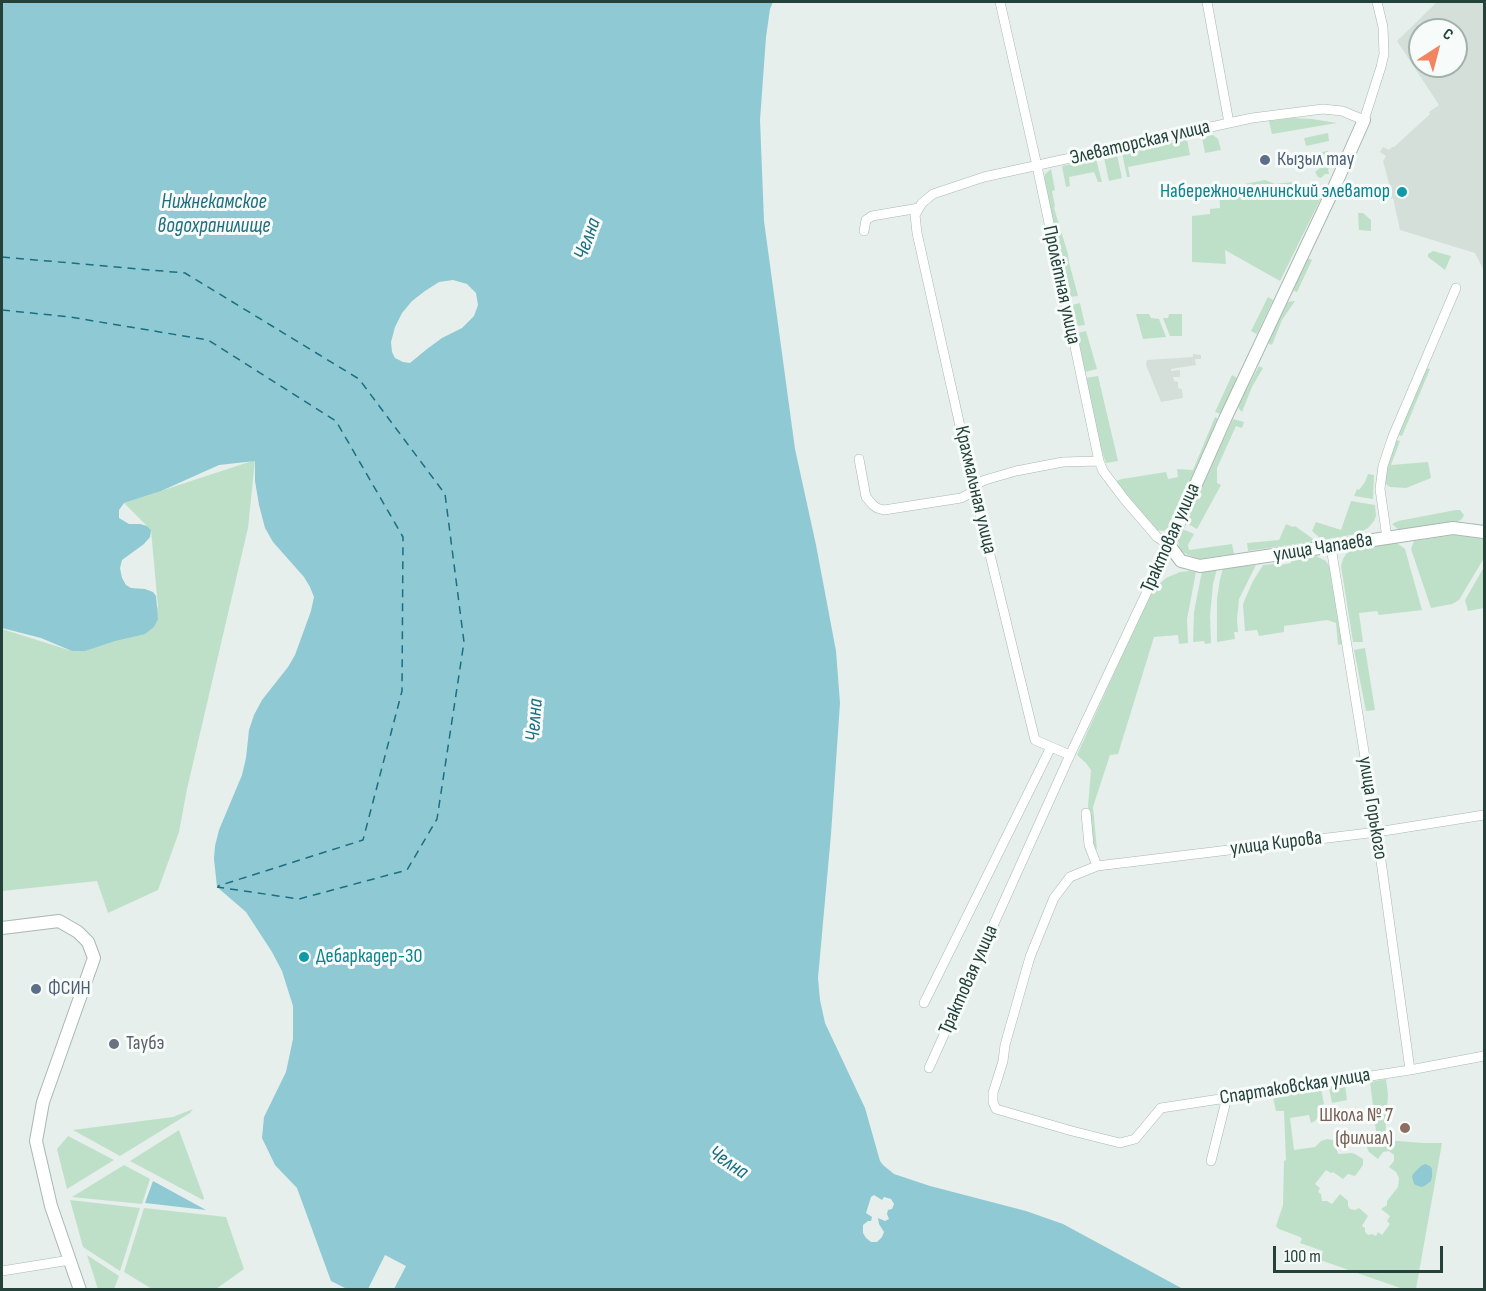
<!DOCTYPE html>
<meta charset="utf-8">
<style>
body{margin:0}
#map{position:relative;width:1486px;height:1291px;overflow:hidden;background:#e6efeb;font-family:"Sofia Sans Condensed",sans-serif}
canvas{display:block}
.frame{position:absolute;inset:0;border:3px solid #24423a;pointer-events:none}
.north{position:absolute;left:1408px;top:18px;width:60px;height:60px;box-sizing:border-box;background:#f7fbf9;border:2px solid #a3b1ad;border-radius:50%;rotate:36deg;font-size:16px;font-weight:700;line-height:24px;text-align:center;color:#24423a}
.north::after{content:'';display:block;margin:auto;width:21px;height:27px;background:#f4845f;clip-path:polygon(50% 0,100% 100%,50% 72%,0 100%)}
.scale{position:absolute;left:1273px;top:1246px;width:170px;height:27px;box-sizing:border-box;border:3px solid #24423a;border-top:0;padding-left:8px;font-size:18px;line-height:21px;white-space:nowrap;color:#24423a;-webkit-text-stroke:4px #f7fbf9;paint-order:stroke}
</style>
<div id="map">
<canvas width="1486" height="1291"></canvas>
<div class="frame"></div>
<div class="north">С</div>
<div class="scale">100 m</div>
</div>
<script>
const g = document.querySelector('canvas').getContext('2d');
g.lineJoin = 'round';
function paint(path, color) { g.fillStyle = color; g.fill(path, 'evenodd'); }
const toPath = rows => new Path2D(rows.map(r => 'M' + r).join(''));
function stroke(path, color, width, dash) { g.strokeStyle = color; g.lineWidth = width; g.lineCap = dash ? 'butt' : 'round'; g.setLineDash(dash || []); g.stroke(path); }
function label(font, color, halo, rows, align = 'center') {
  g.font = font + ' "Sofia Sans Condensed",sans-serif'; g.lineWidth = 6; g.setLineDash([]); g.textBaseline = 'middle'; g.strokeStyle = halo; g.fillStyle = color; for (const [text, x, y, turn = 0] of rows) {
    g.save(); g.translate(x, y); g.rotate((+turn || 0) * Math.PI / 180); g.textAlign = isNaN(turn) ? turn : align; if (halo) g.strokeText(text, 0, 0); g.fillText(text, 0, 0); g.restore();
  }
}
paint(toPath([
 [1437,2,1484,2,1484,271,1475,253,1400,230,1393,198,1390,199,1387,188,1390,187,1383,161,1386,156,1380,152,1383,147,1389,150,1392,147,1394,147,1430,114,1429,112,1439,105,1397,41],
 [1420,30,1456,30,1456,66,1420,66],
 [1193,354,1201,355,1201,359,1195,359,1196,365,1171,369,1171,371,1180,370,1180,377,1173,377,1174,381,1178,382,1178,388,1182,389,1183,398,1161,402,1146,365,1147,360,1193,357]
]), '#d4dfda');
paint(toPath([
 [1292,118,1312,119,1337,123,1272,134,1269,121],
 [1328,133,1329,141,1306,146,1304,138],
 [1213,135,1218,139,1221,150,1205,153,1202,137],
 [1187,139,1190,155,1128,167,1130,177,1127,177,1122,153],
 [1328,151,1330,157,1309,161,1307,155],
 [1110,155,1117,155,1122,178,1109,181,1104,158],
 [1096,159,1102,182,1098,182,1094,172,1069,177,1070,186,1066,187,1062,166],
 [1326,161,1328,163,1330,164,1331,167,1328,169,1329,174,1325,174,1321,178,1318,177,1315,172,1320,168,1322,162],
 [1051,169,1055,190,1052,191,1055,206,1054,208,1068,254,1069,262,1078,296,1070,297,1044,182,1045,174],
 [1265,180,1275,184,1292,182,1291,196,1305,197,1308,195,1310,197,1312,195,1312,192,1316,191,1322,196,1280,281,1225,250,1226,264,1192,262,1192,216,1210,214,1210,209,1220,208,1219,189],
 [1358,213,1363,213,1371,220,1371,231,1359,230],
 [1433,251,1451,256,1445,270,1428,257,1428,254],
 [1307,258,1312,260,1297,292,1292,290],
 [1268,297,1273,300,1257,334,1251,331],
 [1293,301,1295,301,1282,320,1272,345,1268,343,1285,307,1288,302],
 [1080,303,1085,325,1076,326,1072,305],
 [1136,314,1149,314,1151,318,1159,319,1166,337,1143,339],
 [1169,314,1182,314,1182,336,1170,336,1163,318,1168,318],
 [1086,331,1097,369,1085,372,1077,333],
 [1259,366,1263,368,1252,387,1242,412,1239,409,1238,405],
 [1426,368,1430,369,1402,436,1398,435],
 [1232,375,1237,378,1221,414,1215,412],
 [1098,376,1118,461,1106,463,1099,443,1086,378],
 [1215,417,1218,419,1190,482,1192,485,1173,523,1171,523,1168,528,1164,531,1156,530,1116,481,1122,479,1166,472,1168,479,1178,477,1177,469,1193,470],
 [1233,419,1244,422,1242,428,1236,426,1217,468,1217,483,1221,485,1197,529,1186,523,1185,519],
 [1396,440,1400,441,1391,465,1428,462,1431,478,1406,488,1390,487,1387,485,1385,482,1387,466],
 [255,460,248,528,187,789,179,832,158,890,108,913,97,881,2,891,2,629,72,651,158,607,151,530,124,503],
 [1368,474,1374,475,1373,499,1354,496,1357,489,1359,490,1365,482],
 [1351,501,1375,505,1376,516,1374,521,1368,528,1356,534,1322,540,1312,531,1316,522,1341,530],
 [1456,510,1460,510,1464,515,1462,519,1455,523,1399,530,1392,524,1398,521],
 [1286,524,1293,527,1295,526,1316,541,1248,551,1247,543,1279,540],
 [1185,530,1194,534,1188,545,1189,550,1232,544,1234,554,1200,559,1188,555,1183,552,1179,547,1178,539,1180,531],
 [1454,535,1484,539,1484,558,1459,600,1452,604,1431,608,1411,549,1414,541],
 [1397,543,1405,549,1422,610,1379,615,1377,611,1359,613,1363,642,1353,642,1341,566,1343,559,1346,554,1354,549],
 [1316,556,1326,561,1331,569,1342,635,1342,644,1338,645,1336,623,1327,620,1284,626,1284,632,1259,636,1257,630,1245,631,1243,605,1245,599,1253,581,1263,565,1274,564,1275,566,1291,563,1291,560],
 [1256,565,1239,599,1237,619,1238,632,1234,632,1235,639,1217,642,1217,599,1220,579,1223,568],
 [1484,567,1484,608,1468,611,1465,600],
 [1217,569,1213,584,1210,616,1211,643,1205,644,1204,641,1193,642,1194,612,1202,571],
 [1189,571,1196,572,1187,619,1188,643,1179,644,1178,635,1154,637,1118,754,1110,755,1093,807,1097,850,1092,845,1088,806,1091,770,1086,763,1077,755,1150,594,1154,589,1166,578,1180,572],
 [1365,648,1375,710,1366,711,1354,650],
 [1386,1079,1388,1095,1385,1140,1423,1143,1442,1143,1416,1289,1403,1289,1323,1261,1320,1262,1323,1251,1300,1243,1302,1239,1300,1237,1279,1229,1276,1226,1283,1205,1284,1161,1286,1160,1284,1111,1276,1111,1273,1097,1276,1095,1321,1089,1324,1104,1322,1105,1323,1112,1315,1121,1311,1123,1309,1115,1290,1118,1294,1150,1315,1147,1321,1141,1327,1139,1338,1141,1337,1152,1339,1154,1351,1153,1355,1154,1363,1159,1363,1165,1355,1176,1348,1174,1343,1179,1333,1172,1331,1173,1326,1170,1315,1184,1320,1188,1318,1192,1321,1194,1322,1201,1327,1201,1332,1204,1340,1194,1348,1201,1348,1206,1350,1209,1355,1210,1359,1208,1368,1216,1362,1226,1365,1228,1365,1232,1368,1235,1372,1234,1376,1236,1378,1232,1382,1235,1390,1224,1387,1221,1390,1216,1381,1209,1387,1205,1387,1201,1398,1187,1399,1178,1396,1172,1389,1167,1394,1161,1394,1155,1389,1151,1383,1152,1378,1159,1369,1152,1363,1139,1377,1136,1372,1107,1373,1106,1370,1082],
 [1345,1085,1347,1100,1332,1103,1329,1088],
 [193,1109,190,1113,120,1156,73,1130,173,1117],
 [179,1130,204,1198,203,1200,130,1161],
 [68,1136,114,1160,67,1189,57,1149],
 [124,1165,150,1179,142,1204,72,1197],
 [70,1200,140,1208,120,1271,83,1247],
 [144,1208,226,1217,244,1269,216,1289,152,1289,124,1272],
 [87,1255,119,1276,114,1289,98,1289]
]), '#bfe0c8');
paint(toPath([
 [2,2,773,2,770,9,766,37,760,120,764,221,795,449,816,545,836,651,840,703,831,834,818,978,820,1000,825,1023,865,1108,880,1161,883,1165,894,1174,930,1186,1026,1211,1063,1224,1183,1289,349,1290,331,1281,297,1188,275,1165,262,1138,264,1117,286,1072,293,1039,293,1006,282,971,272,952,246,912,217,887,214,859,215,846,219,830,242,775,246,758,249,730,254,715,262,700,288,667,295,655,311,611,314,597,310,587,304,577,273,542,265,528,259,505,255,481,255,461,219,465,161,491,124,503,119,510,119,518,129,524,140,524,147,526,151,530,150,537,144,544,122,560,120,568,122,578,126,585,131,588,145,589,153,592,156,596,158,619,154,627,145,634,115,641,85,651,72,651,41,638,2,628],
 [453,280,467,284,476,293,478,305,474,316,462,328,442,338,427,349,410,363,403,362,395,358,392,352,391,342,395,327,402,313,412,301,425,291,439,282],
 [874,1195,882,1200,884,1197,891,1199,894,1204,892,1209,888,1210,887,1214,889,1219,885,1221,878,1218,879,1224,884,1232,882,1237,877,1242,871,1242,866,1238,863,1233,863,1225,868,1221,871,1221,872,1217,866,1213,871,1197],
 [1425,1164,1430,1166,1432,1169,1432,1177,1431,1181,1426,1185,1422,1187,1418,1186,1414,1184,1412,1177,1413,1174,1421,1166],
 [153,1181,206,1210,145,1203]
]), '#8ec9d4');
paint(toPath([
 [385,1255,406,1266,394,1289,368,1289]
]), '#e6efeb');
stroke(toPath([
 [2,257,185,273,359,379,445,494,464,642,437,819,407,870,299,899,217,887],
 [2,310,70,317,208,340,336,421,403,537,402,691,363,840,218,886]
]), '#1c6f80', 1.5, [8, 6]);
const minor = toPath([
 [1207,2,1229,123],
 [864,231,866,220,872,216,919,208],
 [859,459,866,497,873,505,877,508,884,510,961,498,969,494,979,483,985,480,1016,471,1063,462,1099,461],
 [1387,538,1380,489,1383,466,1393,436,1456,288],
 [1331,547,1377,832,1410,1070],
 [1070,755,1035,740,974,489,917,233,915,215,922,203,933,194,984,177,1229,123,1252,118,1323,109,1342,111,1364,120,1381,67,1384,54,1383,27,1377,2],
 [1086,813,1089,845,1097,866],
 [1484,815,1377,832,1097,866,1070,877,1054,898,1030,957,1005,1045,1003,1061,993,1093,993,1102,996,1109,1072,1131,1120,1143,1135,1139,1161,1108,1410,1070,1484,1056],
 [924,1003,1051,747],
 [929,1068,1070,755,1169,545,1157,537,1125,500,1103,471,1099,461,1037,166,1000,2],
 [1211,1161,1227,1097],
 [2,1271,70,1260]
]);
const tertiary = toPath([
 [1364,120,1333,190,1225,419,1169,545,1181,561,1200,566,1453,528,1484,532],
 [2,928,59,921,78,932,88,942,94,958,43,1102,36,1141,51,1206,80,1290]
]);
stroke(minor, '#a8b8b2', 10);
stroke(tertiary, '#a8b8b2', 14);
stroke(minor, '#fff', 9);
stroke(tertiary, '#fff', 12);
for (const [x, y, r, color] of [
 [1265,160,6,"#5c6f8a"],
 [1402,192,6,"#0f9aa8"],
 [304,957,6,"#0f9aa8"],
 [36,989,6,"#5c6f8a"],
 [114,1044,6,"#6b7280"],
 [1405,1128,6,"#8d6e63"]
]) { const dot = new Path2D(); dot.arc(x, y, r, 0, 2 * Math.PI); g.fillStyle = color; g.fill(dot); stroke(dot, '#f7fbf9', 2); }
label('20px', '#24423a', '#f7fbf9', [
 ["Элеваторская улица",1140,143,-13],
 ["Пролётная улица",1061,285,78],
 ["Крахмальная улица",975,490,77],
 ["Трактовая улица",1171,538,-66],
 ["улица Чапаева",1323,548,-9],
 ["улица Горького",1372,808,81],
 ["улица Кирова",1276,844,-7],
 ["Трактовая улица",969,980,-66],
 ["Спартаковская улица",1295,1087,-9]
]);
label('20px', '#4e5e75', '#f7fbf9', [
 ["Кызыл тау",1277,160],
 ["ФСИН",48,989]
], 'left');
label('20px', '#0d838f', '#f7fbf9', [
 ["Набережночелнинский элеватор",1390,192],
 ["Дебаркадер-30",316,957,"left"]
], 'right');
label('20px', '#5b616d', '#f7fbf9', [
 ["Таубэ",126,1044]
], 'left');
label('20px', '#785e54', '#f7fbf9', [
 ["Школа № 7",1393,1116],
 ["(филиал)",1393,1139]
], 'right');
label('italic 21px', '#1c6f80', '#f7fbf9', [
 ["Нижнекамское",214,203],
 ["водохранилище",214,227],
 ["Челна",588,239,-70],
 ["Челна",535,720,-86],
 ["Челна",728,1163,34]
]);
</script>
